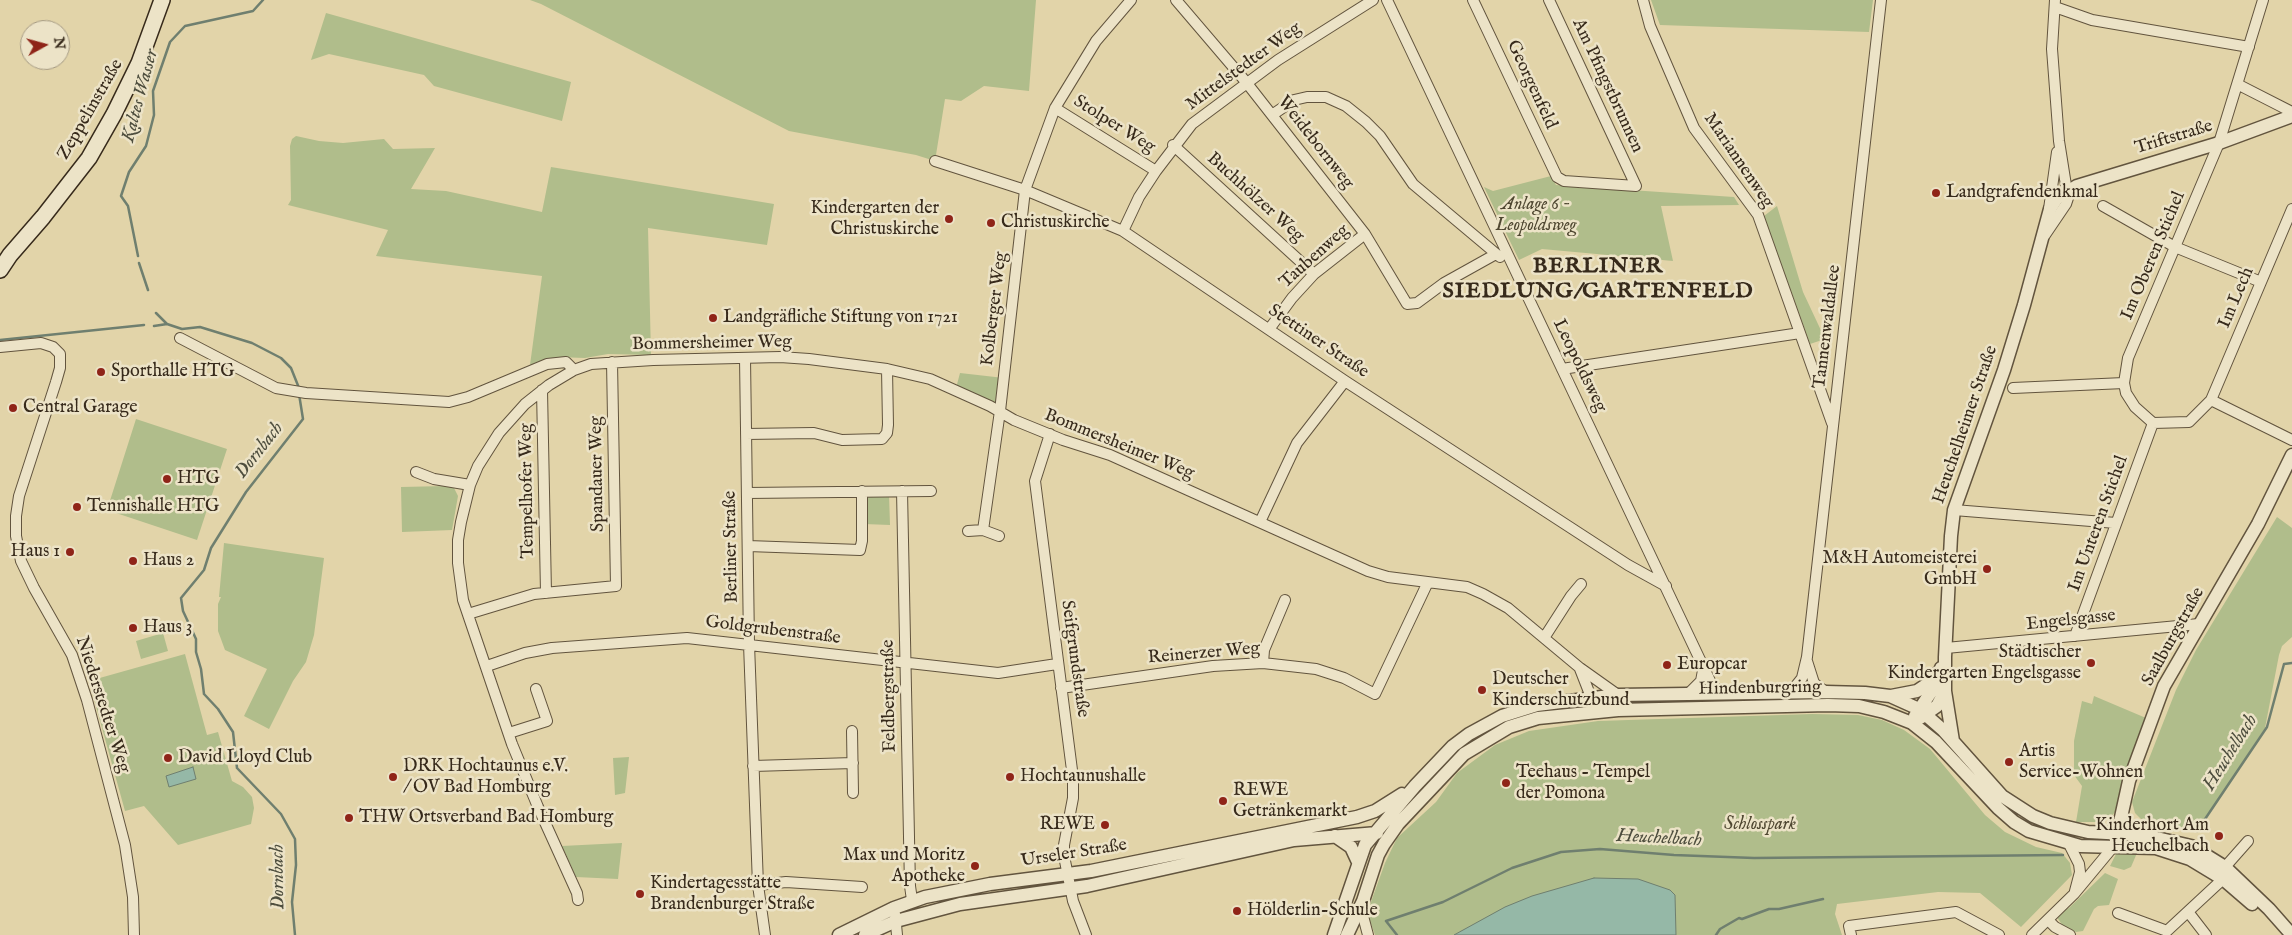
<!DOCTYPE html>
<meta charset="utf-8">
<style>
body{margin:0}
#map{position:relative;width:2292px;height:935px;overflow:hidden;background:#e2d4a9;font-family:"IM FELL English",serif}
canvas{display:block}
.north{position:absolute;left:20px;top:20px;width:50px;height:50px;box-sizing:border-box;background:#ece3c7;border:1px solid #a49982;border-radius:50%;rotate:83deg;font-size:14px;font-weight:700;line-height:20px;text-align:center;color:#372a1b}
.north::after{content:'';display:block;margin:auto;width:18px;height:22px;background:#8f2418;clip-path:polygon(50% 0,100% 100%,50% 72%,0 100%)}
</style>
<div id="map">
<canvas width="2292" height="935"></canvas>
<div class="north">N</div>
</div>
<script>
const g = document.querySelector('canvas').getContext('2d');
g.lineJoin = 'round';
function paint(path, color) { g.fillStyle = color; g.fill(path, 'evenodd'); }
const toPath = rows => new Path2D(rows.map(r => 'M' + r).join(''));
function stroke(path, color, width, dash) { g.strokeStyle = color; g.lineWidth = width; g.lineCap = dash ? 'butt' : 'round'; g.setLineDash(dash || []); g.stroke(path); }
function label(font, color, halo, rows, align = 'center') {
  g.font = font + ' "IM FELL English",serif'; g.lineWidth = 5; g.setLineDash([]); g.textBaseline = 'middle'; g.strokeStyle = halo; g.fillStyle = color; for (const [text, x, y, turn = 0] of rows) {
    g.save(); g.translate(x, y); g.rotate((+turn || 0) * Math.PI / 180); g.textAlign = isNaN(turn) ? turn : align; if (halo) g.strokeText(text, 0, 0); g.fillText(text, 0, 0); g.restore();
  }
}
paint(toPath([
 [530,0,1036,0,1029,91,984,86,961,101,945,99,935,161,916,155,789,131,541,4],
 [1651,0,1873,0,1869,32,1660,25],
 [326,13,571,82,562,121,434,86,424,75,329,54,311,60],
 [296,136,319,141,343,143,384,139,393,149,435,148,411,189,446,191,542,212,551,167,774,204,767,245,648,228,651,355,608,354,585,358,557,357,530,365,542,276,376,256,388,230,288,205,291,200,290,146,292,139],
 [1551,176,1556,185,1734,197,1739,205,1661,206,1673,261,1542,249,1519,260,1484,187,1493,191],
 [1777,206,1803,292,1825,339,1810,344,1764,216],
 [960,373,1004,378,1000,411,955,392],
 [136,419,227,449,197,540,107,510],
 [446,486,454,488,458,496,452,530,402,532,401,487],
 [871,494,889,494,890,525,864,524,864,501],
 [2277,517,2292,528,2292,637,2282,646,2279,655,2265,728,2212,809,2195,831,2191,832,2141,819,2135,813,2132,802,2176,690,2196,650],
 [224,543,324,558,314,635,306,662,293,681,269,729,244,716,267,669,225,650,218,631,218,604,221,597,219,597],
 [163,633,168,651,141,659,136,641],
 [185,654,207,735,218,732,232,781,243,787,252,797,254,808,251,824,178,845,144,806,125,811,89,681],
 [2094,696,2146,718,2123,778,2115,812,2111,817,2097,822,2076,822,2082,786,2074,775,2074,741,2082,701,2092,704],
 [1812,714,1858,715,1882,720,1904,730,1930,749,1985,815,2005,832,2036,847,2062,853,2070,863,2072,875,2021,927,1980,893,1938,892,1837,904,1835,914,1842,935,1375,935,1367,913,1385,863,1397,838,1436,802,1457,773,1495,745,1529,731,1598,721],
 [629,757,625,793,615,795,613,758],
 [622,843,618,879,576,877,562,846],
 [2124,852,2137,853,2131,867,2124,870,2110,866,2116,854],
 [2105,873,2118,879,2109,905,2098,906,2094,909,2083,931,2076,932,2063,926,2056,916,2070,907]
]), '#b0bd8b');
const water = toPath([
 [193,767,196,779,169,787,166,776,193,767],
 [1594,878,1638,879,1670,890,1675,895,1676,935,1454,935,1505,907,1532,896,1594,878]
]);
paint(water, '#95b8a7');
stroke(water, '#6f7f6f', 1);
stroke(toPath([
 [138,256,128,206,121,196,129,172,146,146,154,115,153,91,170,42,185,26,253,11,263,0],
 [139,263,148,290],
 [156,313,167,324,182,329,200,327,252,343,281,358,291,368,299,388],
 [154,326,167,324],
 [0,340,144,325],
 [2197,831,2267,727,2284,664,2292,663],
 [295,935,292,902,296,865,295,839,281,814,237,768,233,732,218,709,204,694,201,669,196,652,196,639,183,611,181,598,204,570,211,548,246,492,303,419,299,394],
 [1397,935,1386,921,1443,902,1512,868,1561,852,1600,849,1674,855,1754,858,2063,855],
 [1716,935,1720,929,1739,918,1742,919,1769,909,1779,909,1823,899]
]), '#6f7f6f', 2.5);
const minor = toPath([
 [1176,0,1246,82,1365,234,1407,304,1417,303,1444,283,1496,254],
 [1387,0,1712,685,1723,694],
 [1473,0,1557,177,1564,181,1636,186,1549,0],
 [1643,0,1650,26,1694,128,1758,215,1832,423],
 [2263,0,2219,143,2128,358,2124,383,2126,393,2135,407,2153,423,2189,422,2211,400,2292,209],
 [2055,7,2092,20,2249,47],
 [2239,85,2292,112],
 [1055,108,1156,171],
 [1272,115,1294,100,1307,97,1326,97,1346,106,1366,122,1380,136,1413,184,1500,257],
 [1173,145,1314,274],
 [935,161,1025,190,1123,231,1345,381,1628,565,1666,586],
 [2103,206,2175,247,2261,282],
 [2049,209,2057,152],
 [1123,231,1139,197,1156,171,1192,124,1278,60,1373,0],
 [2045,235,2066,204,2068,198,2059,141,2052,49,2055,0],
 [1270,328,1292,298,1314,274,1365,234],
 [180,338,276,388,306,393,449,402,468,397,547,364,566,362,574,370],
 [0,347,41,343,53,347,60,354,60,368,56,382,19,496,16,516,16,536,21,561,34,588,72,655,87,700,125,845,133,897,134,935],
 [745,358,749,644,758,885,765,935],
 [1562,369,1800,333],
 [2013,388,2124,383],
 [542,390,546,593],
 [2211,400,2292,440],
 [746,434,814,433,842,440,882,439,887,433,888,425,887,369],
 [1050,434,1035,481,1073,778,1073,798,1064,845,1064,856,1073,901,1086,935],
 [416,472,434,479,470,485],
 [902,491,910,886,912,900],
 [747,493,931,491],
 [1954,510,2116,523],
 [1260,522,1297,443,1345,381],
 [968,531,983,530],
 [999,536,983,530,1000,411,1025,190,1055,108,1096,41,1131,0],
 [748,546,860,550,862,541,862,491],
 [468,614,534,594,616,586,612,362],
 [2075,636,2153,423],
 [1544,638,1571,596,1581,584],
 [1946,648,2199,624],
 [1807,661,1814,683,1826,692],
 [1263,663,1264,650,1285,600],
 [487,666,525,653,552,648,687,638,998,673,1057,664],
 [1580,669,1589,692,1596,702,1604,708,1612,710],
 [1061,688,1213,666,1263,663,1316,669,1344,678,1375,694,1428,582],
 [1784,693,1794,688,1802,678,1807,657,1881,0],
 [1687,695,1701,681,1704,665],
 [852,731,853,793],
 [509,733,547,721,536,689],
 [753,766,853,763],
 [2069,844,2079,864,2080,872,2075,891],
 [2225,867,2248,841],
 [758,885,786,882,862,887],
 [578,900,577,893,538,807,512,744,463,600,458,563,458,540,461,522,470,485,478,466,499,433,525,404,549,385,574,370,591,364,653,360,780,357,809,359,887,369,930,379,990,406,1014,420,1063,440,1110,455,1368,571,1388,577,1467,587,1483,594,1508,608,1580,668,1618,695],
 [1363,902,1363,916,1368,935],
 [2118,913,2167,931,2223,879],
 [2189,913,2206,935],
 [895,914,897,935],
 [2048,920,2055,927,2070,935],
 [1851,935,1849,926,1956,912,1999,935],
 [2032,935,2074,894,2113,847]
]);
const tertiary = toPath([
 [1891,696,1917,691,1926,685,1936,674],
 [1915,716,1937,683,1941,668],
 [1920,718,1937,706,1945,691],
 [1953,741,1945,691,1945,657,1951,536,1954,510,2004,370,2024,305,2050,209,2057,198,2077,186,2219,143,2292,116],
 [1335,836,1351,847,1358,862],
 [2116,840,2129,781,2164,686,2258,524,2292,455],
 [839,935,894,908,925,897,990,884,1091,871,1357,817,1375,811,1402,794],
 [865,935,896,921,960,904,1087,886,1294,840,1377,833],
 [1334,935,1365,845,1415,786,1453,746,1469,734,1502,716,1537,705,1618,695,1826,692,1865,693,1890,696,1919,709,1943,730,2002,796,2033,816,2050,823,2088,832,2144,835,2191,846,2225,867,2269,909,2292,935],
 [1347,935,1363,901,1378,855,1384,844,1398,824,1464,754,1509,727,1538,718,1618,710,1828,705,1859,706,1884,712,1912,723,1936,742,1998,808,2014,822,2029,831,2080,846,2156,848,2190,859,2223,879,2252,904]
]);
const secondary = toPath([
 [0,270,10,255,43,217,89,158,114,114,139,63,162,0]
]);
stroke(minor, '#62543e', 12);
stroke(tertiary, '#62543e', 15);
stroke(secondary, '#372a1b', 18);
stroke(minor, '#ece3c7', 10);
stroke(tertiary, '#ece3c7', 12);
stroke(secondary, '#ece3c7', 15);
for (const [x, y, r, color] of [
 [1936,193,5,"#8f2418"],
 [949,219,5,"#8f2418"],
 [991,223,5,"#8f2418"],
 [713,318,5,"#8f2418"],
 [101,372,5,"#8f2418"],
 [13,408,5,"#8f2418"],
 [167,479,5,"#8f2418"],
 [77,507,5,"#8f2418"],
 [70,552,5,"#8f2418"],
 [133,561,5,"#8f2418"],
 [1987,569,5,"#8f2418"],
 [133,628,5,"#8f2418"],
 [2091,663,5,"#8f2418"],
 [1667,665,5,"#8f2418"],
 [1482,690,5,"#8f2418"],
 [168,758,5,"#8f2418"],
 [2009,762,5,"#8f2418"],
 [393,777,5,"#8f2418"],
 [1010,777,5,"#8f2418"],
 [1506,783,5,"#8f2418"],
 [1223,801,5,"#8f2418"],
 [349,818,5,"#8f2418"],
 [1105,825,5,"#8f2418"],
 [2219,836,5,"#8f2418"],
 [975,866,5,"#8f2418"],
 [640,894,5,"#8f2418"],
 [1237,911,5,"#8f2418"]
]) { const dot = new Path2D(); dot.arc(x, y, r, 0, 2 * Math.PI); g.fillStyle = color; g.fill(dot); stroke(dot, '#ece3c7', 2); }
label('18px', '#372a1b', '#ece3c7', [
 ["Mittelstedter Weg",1244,67,-36],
 ["Georgenfeld",1531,85,65],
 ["Am Pfingstbrunnen",1607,86,65],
 ["Zeppelinstraße",91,110,-60],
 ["Stolper Weg",1114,125,32],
 ["Triftstraße",2174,138,-17],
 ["Weidebornweg",1315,143,52],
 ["Mariannenweg",1738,161,56],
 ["Buchhölzer Weg",1255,198,42],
 ["Im Oberen Stichel",2154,256,-67],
 ["Taubenweg",1315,257,-42],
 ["Im Lech",2237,298,-67],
 ["Kolberger Weg",995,309,-83],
 ["Tannenwaldallee",1828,327,-83],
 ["Stettiner Straße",1318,342,34],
 ["Bommersheimer Weg",712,344,-1],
 ["Leopoldsweg",1579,366,64],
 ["Heuchelheimer Straße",1966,425,-71],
 ["Bommersheimer Weg",1119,445,22],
 ["Spandauer Weg",598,474,-91],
 ["Tempelhofer Weg",528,491,-91],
 ["Im Unteren Stichel",2099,524,-70],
 ["Berliner Straße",732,547,-91],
 ["Engelsgasse",2071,621,-6],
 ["Goldgrubenstraße",773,631,7],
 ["Saalburgstraße",2174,637,-61],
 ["Reinerzer Weg",1204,654,-5],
 ["Seifgrundstraße",1074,659,82],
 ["Hindenburgring",1760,689,-1],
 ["Feldbergstraße",890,696,-91],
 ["Niederstedter Weg",102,705,72],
 ["Urseler Straße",1074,854,-9]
]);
label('18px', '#372a1b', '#ece3c7', [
 ["Landgrafendenkmal",1946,193],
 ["Kindergarten der",939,209,"right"],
 ["Christuskirche",939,230,"right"],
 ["Christuskirche",1001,223],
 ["Landgräfliche Stiftung von 1721",723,318],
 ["Sporthalle HTG",111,372],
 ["Central Garage",23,408],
 ["HTG",177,479],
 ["Tennishalle HTG",87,507],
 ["Haus 1",60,552,"right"],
 ["M&H Automeisterei",1977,559,"right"],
 ["GmbH",1977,580,"right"],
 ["Haus 2",143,561],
 ["Haus 3",143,628],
 ["Städtischer",2081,653,"right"],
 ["Kindergarten Engelsgasse",2081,674,"right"],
 ["Europcar",1677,665],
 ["Deutscher",1492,680],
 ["Kinderschutzbund",1492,701],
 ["Artis",2019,752],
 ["Service-Wohnen",2019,773],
 ["David Lloyd Club",178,758],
 ["DRK Hochtaunus e.V.",403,767],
 ["/ OV Bad Homburg",403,788],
 ["Teehaus - Tempel",1516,773],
 ["der Pomona",1516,794],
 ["Hochtaunushalle",1020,777],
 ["REWE",1233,791],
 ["Getränkemarkt",1233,812],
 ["THW Ortsverband Bad Homburg",359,818],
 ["REWE",1095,825,"right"],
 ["Kinderhort Am",2209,826,"right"],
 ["Heuchelbach",2209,847,"right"],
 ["Max und Moritz",965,856,"right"],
 ["Apotheke",965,877,"right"],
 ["Kindertagesstätte",650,884],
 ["Brandenburger Straße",650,905],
 ["Hölderlin-Schule",1247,911]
], 'left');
label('italic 18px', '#4f4731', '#ece3c7', [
 ["Anlage 6 -",1536,205],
 ["Leopoldsweg",1536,226],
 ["Schlosspark",1760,825]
]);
label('italic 19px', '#4e4e3e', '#ece3c7', [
 ["Kaltes Wasser",141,96,-75],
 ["Dornbach",260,451,-52],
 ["Heuchelbach",2231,753,-58],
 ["Heuchelbach",1659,839,3],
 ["Dornbach",279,877,-91]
]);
g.letterSpacing = '1px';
label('bold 22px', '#372a1b', '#ece3c7', [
 ["BERLINER",1598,267],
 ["SIEDLUNG/GARTENFELD",1598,292]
]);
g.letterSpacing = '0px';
</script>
